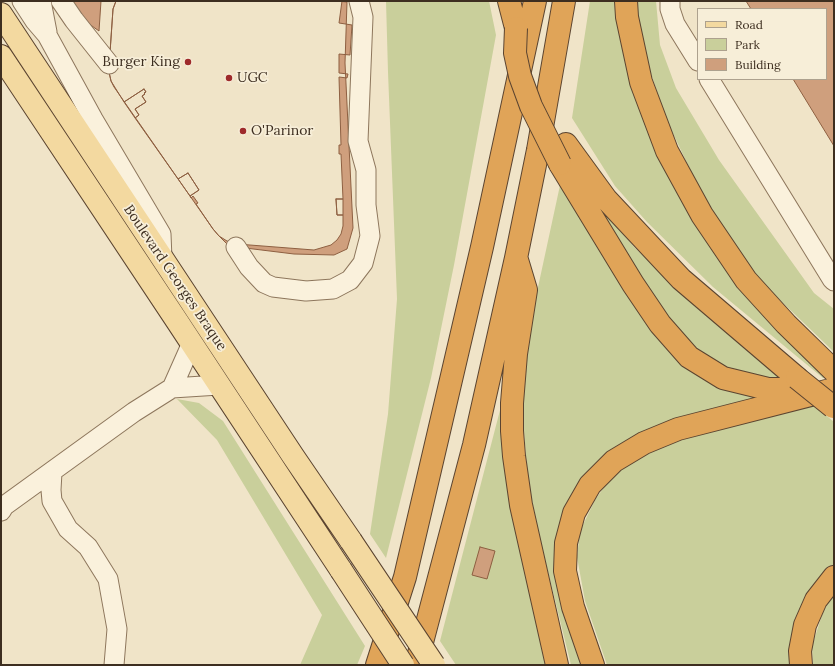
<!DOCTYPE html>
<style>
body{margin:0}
#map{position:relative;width:835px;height:666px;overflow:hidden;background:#f0e4c8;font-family:Lora,serif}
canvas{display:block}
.frame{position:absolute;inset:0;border:2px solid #3d2e20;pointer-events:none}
.legend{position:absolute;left:697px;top:8px;width:130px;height:72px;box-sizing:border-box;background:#f7eed8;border:1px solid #ada18e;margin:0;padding:5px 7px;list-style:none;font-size:12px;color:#3d2e20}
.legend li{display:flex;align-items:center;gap:8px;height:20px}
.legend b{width:20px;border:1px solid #ada18e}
</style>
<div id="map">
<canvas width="835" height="666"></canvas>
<div class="frame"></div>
<ul class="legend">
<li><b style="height:5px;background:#f3d9a0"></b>Road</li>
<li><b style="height:11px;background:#c9cf9b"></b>Park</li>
<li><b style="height:11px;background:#cf9f7d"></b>Building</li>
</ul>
</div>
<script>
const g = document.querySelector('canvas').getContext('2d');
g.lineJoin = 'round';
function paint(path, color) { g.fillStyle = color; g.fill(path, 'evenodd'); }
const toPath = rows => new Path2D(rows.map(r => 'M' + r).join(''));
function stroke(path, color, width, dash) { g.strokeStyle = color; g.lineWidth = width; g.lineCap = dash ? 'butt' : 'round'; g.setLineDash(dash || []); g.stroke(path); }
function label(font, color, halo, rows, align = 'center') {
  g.font = font + ' Lora,serif'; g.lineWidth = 3.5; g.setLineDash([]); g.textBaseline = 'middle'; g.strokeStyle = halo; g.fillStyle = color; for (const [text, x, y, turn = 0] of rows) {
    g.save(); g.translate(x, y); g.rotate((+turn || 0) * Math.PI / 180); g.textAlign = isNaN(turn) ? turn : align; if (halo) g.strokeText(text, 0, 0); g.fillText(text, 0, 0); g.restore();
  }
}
paint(toPath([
 [386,1,489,1,496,35,454,265,431,378,386,558,370,534,388,414,397,299,388,72],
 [590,1,619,1,653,134,683,204,730,275,828,376,823,378,713,287,647,222,615,186,572,118],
 [636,1,656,1,660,45,676,88,719,160,814,293,834,309,834,352,757,278,709,209,667,121,642,47],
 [562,176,639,313,670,351,779,399,629,440,560,537,584,665,571,665,540,539,528,481,524,431,524,369,532,315],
 [594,200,635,248,717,323,788,381,751,379,709,361,682,341,644,285],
 [505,391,550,665,456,665,440,641],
 [177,399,199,403,223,421,365,646,357,665,300,665,322,615,217,440],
 [814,405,834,422,834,564,819,577,802,606,795,665,607,665,585,601,577,557,580,531,595,500,614,473,659,444],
 [834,593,834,665,813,665,812,646,823,612]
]), '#c9cf9b');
const building = toPath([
 [68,1,101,1,99,31,85,21,68,1],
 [116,1,342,1,339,23,352,25,350,55,339,54,339,73,348,74,347,78,339,77,341,145,339,145,339,154,341,154,343,199,336,199,337,215,343,215,343,226,341,234,337,240,331,245,314,250,237,244,227,241,219,236,213,229,196,204,198,203,193,196,191,198,190,196,199,190,188,173,178,179,135,118,139,115,135,109,146,102,142,96,145,94,144,93,146,92,144,89,124,102,111,81,109,72,109,67,113,9,116,1],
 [116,1,337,1,347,2,345,63,353,228,347,249,334,255,294,254,229,246,219,236,213,229,114,87,111,81,109,72,109,67,113,9,116,1],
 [746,1,834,1,834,146,793,79,826,79,826,9,751,9,746,1],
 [144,89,146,92,144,93,145,94,142,96,146,102,135,109,139,115,135,118,124,102,144,89],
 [188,173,199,190,190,196,178,179,188,173],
 [336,199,343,199,343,215,337,215,336,199],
 [480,547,495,551,487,579,472,575,480,547]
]);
paint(building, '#cf9f7d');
stroke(building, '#8d5f41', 1);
const minor = toPath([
 [22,1,35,21,47,35,93,119,161,234,162,259],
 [41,1,47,32],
 [61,1,74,20,109,64],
 [670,1,670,9,675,24,698,61],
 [709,79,832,279,834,281],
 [236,247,249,267,264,283,273,287,306,291,333,289,350,280,363,263,370,236,366,205,366,170,358,141,363,17,359,1],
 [172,388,192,343],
 [52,472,51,490,52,501,68,529,88,547,108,579,117,629,114,665],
 [1,511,4,506,134,412,172,388,219,385]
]);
const major = toPath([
 [1,14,293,456,351,541],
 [1,56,177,321,341,570]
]);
const highway = toPath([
 [509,1,516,28],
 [626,1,627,17,641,82,667,151,702,215,746,280,786,324,834,371],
 [566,144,606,199,681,279,797,378],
 [560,164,633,284,660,324,689,357,723,378,768,389,800,389],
 [517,260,526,290,516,354,512,403,512,431,514,456,521,505,557,665],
 [377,665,405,577,482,247,535,1],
 [416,665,474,445,516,258,538,150,564,1],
 [593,665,573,607,565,571,566,543,574,513,590,485,614,461,644,443,678,429,834,389],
 [801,665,800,651,805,625,816,600,834,577]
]);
stroke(minor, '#8d765c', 21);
stroke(major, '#5b4430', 24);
stroke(highway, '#5b4430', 24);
stroke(minor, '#faf1dc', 19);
stroke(major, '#f3d9a0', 22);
stroke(highway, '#e0a458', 22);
const majorBridge = toPath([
 [351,541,434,665],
 [341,570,403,665]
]);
const highwayBridge = toPath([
 [516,28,515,53,520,76,531,106,560,164],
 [797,378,833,407]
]);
stroke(majorBridge, '#5b4430', 24, []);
stroke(highwayBridge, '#5b4430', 24, []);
stroke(majorBridge, '#f3d9a0', 22);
stroke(highwayBridge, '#e0a458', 22);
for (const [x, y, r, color] of [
 [188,62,4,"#9e2a2b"],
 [229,78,4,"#9e2a2b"],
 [243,131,4,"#9e2a2b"]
]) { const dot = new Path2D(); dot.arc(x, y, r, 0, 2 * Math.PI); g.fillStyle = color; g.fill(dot); stroke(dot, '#f7eed8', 1.5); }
label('14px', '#3d2e20', '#f7eed8', [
 ["Burger King",180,62,"right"],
 ["UGC",237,78],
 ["O'Parinor",251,131]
], 'left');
label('14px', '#3d2e20', '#f7eed8', [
 ["Boulevard Georges Braque",175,278,56]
]);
</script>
